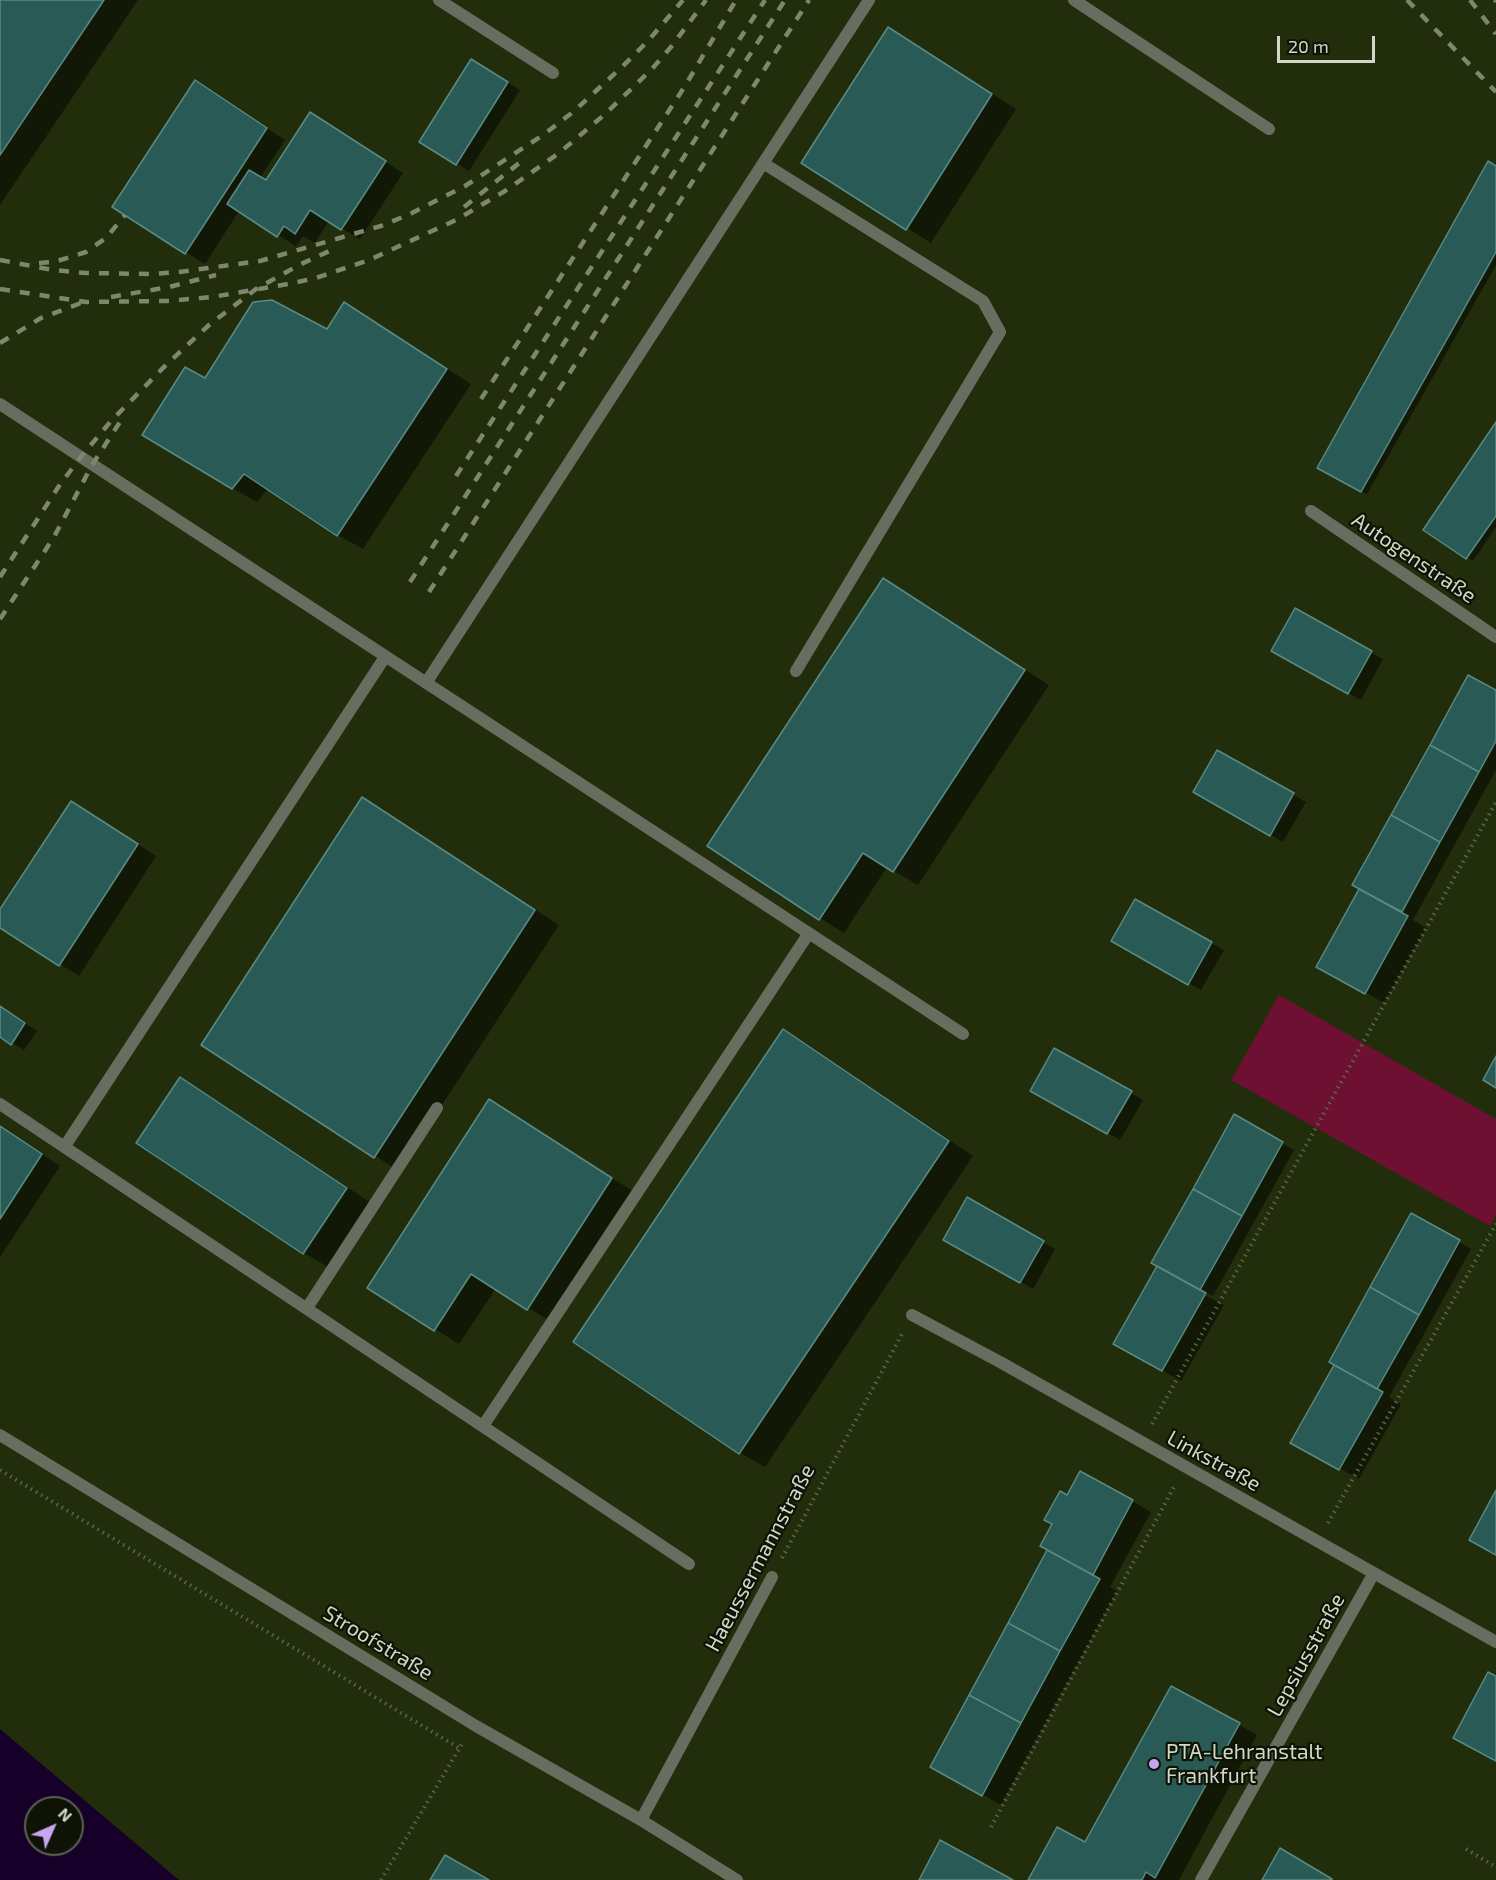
<!DOCTYPE html>
<meta charset="utf-8">
<style>
body{margin:0}
#map{position:relative;width:1496px;height:1880px;overflow:hidden;background:#222d0c;font-family:"Exo 2",sans-serif}
canvas{display:block}
.north{position:absolute;left:24px;top:1796px;width:60px;height:60px;box-sizing:border-box;background:#0e1306;border:2px solid #5c6253;border-radius:50%;rotate:45deg;font-size:16px;font-weight:700;line-height:24px;text-align:center;color:#d1d9c6}
.north::after{content:'';display:block;margin:auto;width:21px;height:27px;background:#c8a6ef;clip-path:polygon(50% 0,100% 100%,50% 72%,0 100%)}
.scale{position:absolute;left:1277px;top:36px;width:98px;height:27px;box-sizing:border-box;border:3px solid #d1d9c6;border-top:0;padding-left:8px;font-size:18px;line-height:21px;white-space:nowrap;color:#d1d9c6;-webkit-text-stroke:4px #0e1306;paint-order:stroke}
</style>
<div id="map">
<canvas width="1496" height="1880"></canvas>
<div class="north">N</div>
<div class="scale">20 m</div>
</div>
<script>
const g = document.querySelector('canvas').getContext('2d');
g.lineJoin = 'round';
function paint(path, color) { g.fillStyle = color; g.fill(path, 'evenodd'); }
const toPath = rows => new Path2D(rows.map(r => 'M' + r).join(''));
function stroke(path, color, width, dash) { g.strokeStyle = color; g.lineWidth = width; g.lineCap = dash ? 'butt' : 'round'; g.setLineDash(dash || []); g.stroke(path); }
function label(font, color, halo, rows, align = 'center') {
  g.font = font + ' "Exo 2",sans-serif'; g.lineWidth = 4.5; g.setLineDash([]); g.textBaseline = 'middle'; g.strokeStyle = halo; g.fillStyle = color; for (const [text, x, y, turn = 0] of rows) {
    g.save(); g.translate(x, y); g.rotate((+turn || 0) * Math.PI / 180); g.textAlign = isNaN(turn) ? turn : align; if (halo) g.strokeText(text, 0, 0); g.fillText(text, 0, 0); g.restore();
  }
}
paint(toPath([
 [1279,995,1496,1119,1496,1215,1490,1226,1231,1080]
]), '#6d1032');
paint(toPath([
 [0,1729,179,1880,0,1880],
 [36,1808,72,1808,72,1844,36,1844]
]), '#160029');
paint(toPath([
 [0,0,138,0,0,205],
 [913,43,1016,109,931,243,907,228],
 [484,68,520,90,469,171,421,141],
 [214,93,285,140,260,178,266,182,311,114,403,173,360,239,329,221,315,243,303,236,296,246,239,211,205,264,114,207],
 [1496,167,1496,265,1367,494,1319,467],
 [369,318,471,384,363,549,338,535,268,489,257,502,232,488,206,380,328,331],
 [1496,425,1496,527,1473,561,1425,529],
 [884,580,1049,685,918,885,887,867,844,933,820,918],
 [1295,610,1383,659,1361,700,1273,650],
 [1496,692,1496,770,1413,920,1426,928,1384,1003,1318,966,1361,889],
 [1217,752,1306,802,1283,842,1195,792],
 [363,799,387,813,559,925,399,1171,375,1156],
 [90,813,156,856,79,976,0,926,0,912],
 [1135,901,1224,950,1201,990,1113,940],
 [0,1007,37,1031,24,1050,0,1036],
 [783,1031,808,1045,973,1156,765,1467,740,1453,575,1341],
 [1054,1050,1143,1100,1120,1140,1032,1090],
 [180,1079,205,1093,371,1203,328,1267,304,1253,138,1142],
 [489,1101,636,1193,553,1323,496,1288,459,1344,369,1288],
 [1234,1117,1294,1150,1213,1296,1204,1291,1203,1294,1224,1305,1181,1381,1115,1344,1157,1268],
 [0,1127,60,1166,0,1257],
 [967,1199,1055,1249,1033,1289,945,1239],
 [1412,1215,1471,1249,1389,1397,1401,1404,1359,1479,1293,1442,1336,1364],
 [1068,1497,1132,1501,1151,1512,1110,1587,1117,1591,1001,1805,932,1767,1049,1550,1054,1524],
 [1239,1725,1257,1735,1179,1880,1030,1880,1086,1844]
]), '#0007');
const building = toPath([
 [0,0,104,0,0,155,0,0],
 [888,27,992,94,906,230,801,163,888,27],
 [471,59,508,82,456,165,419,142,471,59],
 [195,80,267,128,185,254,112,207,195,80],
 [310,112,386,161,341,230,310,210,295,234,284,226,277,237,227,204,249,170,266,180,310,112],
 [1488,161,1496,166,1496,252,1361,492,1317,468,1488,161],
 [272,300,327,329,344,302,447,369,337,536,244,474,232,489,142,435,185,367,205,378,253,302,272,300],
 [1496,422,1496,516,1466,559,1423,530,1496,422],
 [883,578,1025,670,893,872,863,853,819,920,707,846,883,578],
 [1295,608,1372,651,1348,694,1271,651,1295,608],
 [1468,675,1496,690,1496,741,1479,772,1430,745,1468,675],
 [1430,745,1479,772,1440,842,1391,815,1430,745],
 [1217,750,1294,793,1270,836,1193,792,1217,750],
 [362,797,535,910,374,1158,201,1045,362,797],
 [71,801,138,844,59,966,0,928,0,909,71,801],
 [1391,815,1440,842,1402,912,1352,885,1391,815],
 [1359,889,1408,916,1365,994,1316,967,1359,889],
 [1135,899,1212,942,1188,985,1111,941,1135,899],
 [0,1006,25,1023,11,1045,0,1037,0,1006],
 [783,1029,949,1141,739,1454,573,1342,783,1029],
 [1054,1048,1132,1091,1107,1134,1030,1091,1054,1048],
 [1496,1056,1496,1088,1483,1080,1496,1056],
 [180,1077,347,1188,303,1254,136,1143,180,1077],
 [489,1099,612,1178,527,1310,471,1274,434,1331,367,1288,489,1099],
 [1234,1114,1283,1142,1242,1216,1193,1189,1234,1114],
 [0,1126,42,1154,0,1219,0,1126],
 [1193,1189,1242,1216,1200,1290,1151,1263,1193,1189],
 [967,1197,1044,1241,1020,1283,943,1240,967,1197],
 [1411,1213,1460,1240,1419,1315,1370,1287,1411,1213],
 [1157,1266,1206,1293,1162,1371,1113,1344,1157,1266],
 [1370,1287,1419,1315,1377,1389,1329,1362,1370,1287],
 [1334,1365,1383,1392,1339,1470,1290,1443,1334,1365],
 [1080,1471,1133,1500,1093,1575,1040,1546,1052,1524,1044,1520,1060,1491,1067,1495,1080,1471],
 [1496,1490,1496,1555,1469,1540,1496,1490],
 [1047,1550,1100,1579,1060,1651,1008,1623,1047,1550],
 [1008,1623,1060,1651,1021,1723,969,1695,1008,1623],
 [1488,1672,1496,1676,1496,1761,1453,1738,1488,1672],
 [1171,1686,1240,1723,1155,1878,1146,1872,1142,1880,1028,1880,1057,1827,1085,1842,1171,1686],
 [969,1695,1021,1723,982,1796,930,1767,969,1695],
 [940,1840,1013,1880,919,1880,940,1840],
 [1280,1848,1332,1879,1332,1880,1262,1880,1280,1848],
 [445,1855,489,1880,430,1880,445,1855]
]);
paint(building, '#295a55');
stroke(building, '#598b84', 1.5);
stroke(toPath([
 [1152,1424,1496,802],
 [0,1470,459,1748],
 [1328,1523,1496,1224],
 [782,1558,902,1334],
 [991,1827,1175,1485],
 [1466,1849,1496,1867],
 [381,1880,462,1744]
]), '#5b6549', 4, [1.5, 4.5]);
stroke(toPath([
 [439,0,553,73],
 [1074,0,1269,129],
 [763,163,983,301,1000,332,796,671],
 [0,404,963,1034],
 [426,683,869,0],
 [0,1104,689,1564],
 [65,1146,385,657],
 [307,1308,437,1108],
 [483,1426,809,933]
]), '#686e5f', 12);
stroke(toPath([
 [1311,511,1496,637],
 [912,1315,1000,1362,1496,1642],
 [641,1820,772,1577],
 [1201,1880,1374,1573]
]), '#686e5f', 12);
stroke(toPath([
 [0,1435,476,1726,641,1820,737,1880]
]), '#686e5f', 12);
stroke(toPath([
 [1407,0,1496,92],
 [1470,0,1496,34],
 [1495,0,1496,2],
 [464,207,523,160],
 [0,260,53,270,85,273,150,274,179,272,260,261,381,226,410,214,465,186,543,135,573,112,623,66,648,41,683,0],
 [39,263,54,262,86,252,106,238,125,215],
 [0,289,86,302,167,301,212,297,288,284,316,278,369,260,456,220,505,191,559,153,604,115,651,70,671,47,706,0],
 [111,297,169,287,216,275],
 [0,343,41,318,81,303],
 [481,399,685,86,736,0],
 [456,476,765,0],
 [0,577,59,486,80,458,111,421,167,364,209,325,256,289,299,265,336,248],
 [410,582,785,0],
 [429,592,809,0],
 [0,619,54,537,92,465,120,422]
]), '#7d876d', 4.5, [10, 10]);
for (const [x, y, r, color] of [
 [1154,1764,6,"#c8a6ef"]
]) { const dot = new Path2D(); dot.arc(x, y, r, 0, 2 * Math.PI); g.fillStyle = color; g.fill(dot); stroke(dot, '#0e1306', 2); }
label('21px', '#d1d9c6', '#0e1306', [
 ["Autogenstraße",1414,558,34],
 ["Linkstraße",1214,1461,29],
 ["Haeussermannstraße",760,1558,-62],
 ["Stroofstraße",378,1643,31],
 ["Lepsiusstraße",1306,1655,-61]
]);
label('21px', '#d1d9c6', '#0e1306', [
 ["PTA-Lehranstalt",1166,1752],
 ["Frankfurt",1166,1776]
], 'left');
</script>
